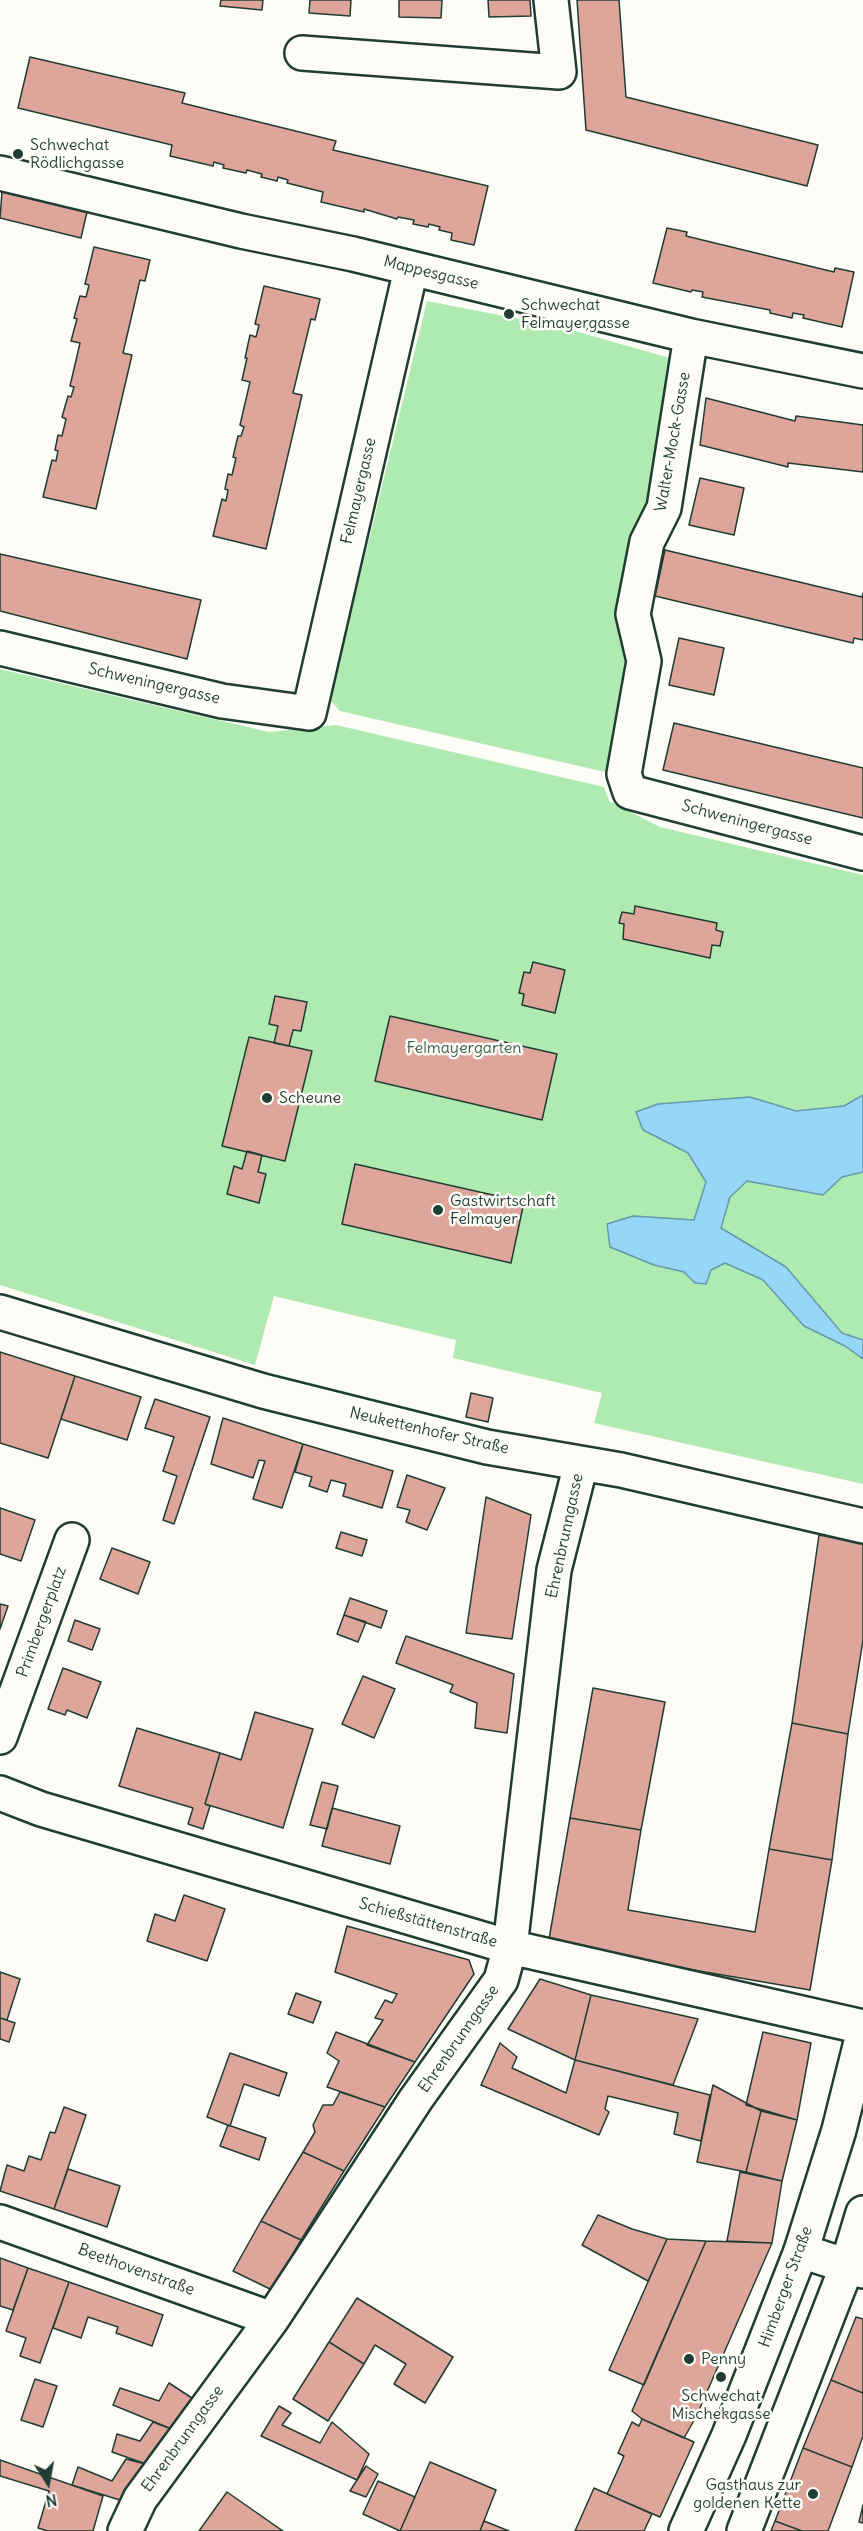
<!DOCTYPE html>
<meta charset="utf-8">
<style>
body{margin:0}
#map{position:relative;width:863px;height:2531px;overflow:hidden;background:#fdfcf7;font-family:Delius,sans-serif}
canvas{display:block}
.north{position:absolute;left:18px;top:2453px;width:60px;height:60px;-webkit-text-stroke:4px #fdfcf7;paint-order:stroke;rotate:169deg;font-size:16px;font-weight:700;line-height:24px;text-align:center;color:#1f3d34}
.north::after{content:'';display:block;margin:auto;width:21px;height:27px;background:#1f3d34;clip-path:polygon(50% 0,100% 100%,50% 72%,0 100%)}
</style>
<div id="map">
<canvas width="863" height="2531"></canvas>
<div class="north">N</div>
</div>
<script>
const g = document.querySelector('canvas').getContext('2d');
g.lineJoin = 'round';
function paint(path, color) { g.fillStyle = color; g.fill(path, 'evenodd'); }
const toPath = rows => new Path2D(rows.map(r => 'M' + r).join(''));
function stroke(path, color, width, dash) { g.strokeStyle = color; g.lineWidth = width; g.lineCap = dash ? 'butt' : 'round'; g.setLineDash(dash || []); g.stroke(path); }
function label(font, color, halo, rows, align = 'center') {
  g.font = font + ' Delius,sans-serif'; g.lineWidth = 5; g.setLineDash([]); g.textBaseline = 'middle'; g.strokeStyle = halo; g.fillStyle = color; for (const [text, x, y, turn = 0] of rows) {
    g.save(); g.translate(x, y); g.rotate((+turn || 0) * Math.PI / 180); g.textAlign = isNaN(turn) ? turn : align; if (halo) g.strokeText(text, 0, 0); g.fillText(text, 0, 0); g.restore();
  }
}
paint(toPath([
 [427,301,561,327,673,359,639,653,618,775,340,711,330,700],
 [0,669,269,732,336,725,604,787,609,801,660,827,863,875,863,1484,594,1423,602,1393,453,1358,456,1340,274,1296,255,1365,0,1285]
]), '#afeab0');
const water = toPath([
 [863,1095,863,1172,842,1177,823,1195,747,1181,730,1197,721,1228,786,1267,842,1333,863,1340,863,1359,845,1346,804,1326,763,1280,725,1263,711,1270,706,1284,695,1283,684,1272,654,1265,610,1247,607,1224,633,1216,694,1220,706,1182,688,1153,643,1130,636,1112,658,1104,750,1097,796,1111,844,1106,863,1095]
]);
paint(water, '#96d7f7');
stroke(water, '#6699a9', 1.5);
const building = toPath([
 [221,0,263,0,262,10,220,6,221,0],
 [310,0,351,0,350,16,309,13,310,0],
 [399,0,442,0,441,18,399,17,399,0],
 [488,0,530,0,531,16,489,17,488,0],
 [577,0,619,0,626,97,818,145,807,186,586,130,577,0],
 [30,57,185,93,182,103,336,141,333,150,488,186,474,245,451,240,452,233,439,230,440,227,429,224,428,227,413,224,414,220,398,217,397,219,364,209,364,212,321,202,323,192,287,183,288,180,278,177,277,181,261,177,262,174,247,170,246,173,223,168,224,165,214,162,213,166,170,156,172,145,18,108,30,57],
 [2,192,87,212,81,238,0,218,2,192],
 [667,228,687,232,686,236,834,272,835,268,854,272,842,327,803,318,804,315,793,313,792,318,770,313,770,310,702,297,703,292,692,290,691,292,653,283,667,228],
 [94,247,150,260,145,281,140,280,123,353,132,355,96,509,43,497,52,460,56,461,58,451,55,450,58,435,62,436,66,419,62,417,68,396,71,397,74,387,70,386,80,343,71,341,77,319,74,318,80,296,86,297,89,285,85,284,94,247],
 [264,286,320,299,315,320,311,319,293,393,302,395,266,549,213,536,222,499,226,501,228,490,225,489,228,474,232,475,236,458,233,457,238,436,241,436,244,427,240,425,250,382,242,380,247,358,245,358,250,335,256,337,259,325,255,324,264,286],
 [706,398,795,421,796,416,863,425,863,472,788,463,788,467,700,445,706,398],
 [700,478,744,488,734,535,689,525,700,478],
 [665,550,862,597,863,593,863,640,854,638,853,643,655,596,665,550],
 [0,554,201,600,187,659,0,611,0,554],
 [679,638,724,648,714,695,669,685,679,638],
 [674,723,863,768,863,818,663,770,674,723],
 [635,906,717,923,716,930,723,932,720,946,712,945,710,958,623,939,624,924,619,923,622,912,634,914,635,906],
 [533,962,565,970,555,1013,522,1005,524,994,519,993,524,972,530,973,533,962],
 [275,996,307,1002,301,1031,293,1030,289,1046,274,1043,278,1026,269,1024,275,996],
 [390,1016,557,1054,542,1120,375,1081,390,1016],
 [249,1037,312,1051,285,1161,222,1146,249,1037],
 [247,1151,262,1155,258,1172,266,1174,259,1203,227,1194,234,1166,242,1169,247,1151],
 [355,1164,524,1202,511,1263,342,1224,355,1164],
 [0,1352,75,1376,48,1458,0,1443,0,1352],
 [75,1376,141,1397,127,1440,61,1419,75,1376],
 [471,1393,493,1398,488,1422,466,1417,471,1393],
 [155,1399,210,1417,174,1524,163,1520,177,1476,163,1471,174,1437,145,1428,155,1399],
 [223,1418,303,1444,282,1508,253,1499,265,1461,259,1460,253,1478,211,1464,223,1418],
 [303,1444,393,1471,382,1508,343,1496,346,1484,331,1480,327,1492,309,1486,312,1477,295,1472,303,1444],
 [407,1475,445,1488,427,1530,406,1522,410,1510,397,1507,407,1475],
 [486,1497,531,1515,512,1639,466,1633,486,1497],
 [0,1508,35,1520,21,1561,0,1554,0,1508],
 [341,1532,367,1540,362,1556,336,1548,341,1532],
 [819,1535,863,1543,863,1640,848,1734,792,1723,819,1535],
 [112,1548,150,1562,138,1594,100,1579,112,1548],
 [350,1598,387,1611,381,1628,344,1615,350,1598],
 [0,1604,8,1606,0,1629,0,1604],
 [344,1615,366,1622,358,1642,337,1634,344,1615],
 [75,1620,100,1629,92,1650,68,1641,75,1620],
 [406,1636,514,1674,507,1733,475,1728,477,1703,450,1692,453,1685,396,1663,406,1636],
 [63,1668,101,1682,87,1718,67,1710,65,1715,48,1709,63,1668],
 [363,1676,395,1689,374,1738,342,1724,363,1676],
 [593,1688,665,1702,641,1830,570,1818,593,1688],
 [255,1712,313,1729,283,1828,205,1804,220,1753,241,1760,255,1712],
 [792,1723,848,1734,832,1860,769,1849,792,1723],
 [137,1728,220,1753,205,1804,210,1806,203,1829,188,1824,193,1808,119,1786,137,1728],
 [322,1782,338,1786,327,1829,310,1825,322,1782],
 [332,1808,400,1826,390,1864,322,1846,332,1808],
 [570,1818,641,1830,628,1910,755,1932,769,1849,832,1860,810,1990,548,1945,570,1818],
 [184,1895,225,1909,207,1961,147,1941,155,1914,175,1921,184,1895],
 [347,1926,469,1960,474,1974,415,2062,367,2045,383,2020,375,2018,385,2000,392,2003,397,1994,335,1972,347,1926],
 [0,1972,20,1979,7,2020,0,2018,0,1972],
 [540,1979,591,1995,575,2060,508,2029,540,1979],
 [296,1993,321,2002,313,2023,288,2014,296,1993],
 [591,1995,698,2019,673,2085,575,2060,591,1995],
 [0,2018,15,2023,9,2042,0,2039,0,2018],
 [336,2032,415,2062,385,2107,327,2087,339,2061,327,2053,336,2032],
 [763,2032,811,2043,797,2120,746,2105,763,2032],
 [500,2043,517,2057,512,2068,566,2093,575,2060,710,2095,701,2141,674,2134,678,2113,608,2096,605,2109,609,2112,599,2135,481,2085,500,2043],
 [230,2053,287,2073,279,2096,244,2084,230,2126,207,2117,230,2053],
 [713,2085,761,2111,746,2172,697,2162,713,2085],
 [340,2092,385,2107,344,2171,303,2152,315,2132,313,2125,323,2105,333,2105,340,2092],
 [64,2107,86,2115,54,2209,0,2191,7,2165,24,2171,29,2156,41,2160,50,2132,55,2133,64,2107],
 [761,2111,797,2120,782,2181,746,2172,761,2111],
 [228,2125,266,2138,259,2160,220,2146,228,2125],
 [303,2152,344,2171,301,2240,261,2221,303,2152],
 [68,2169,120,2186,107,2227,54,2209,68,2169],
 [740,2172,782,2181,772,2243,727,2241,740,2172],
 [598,2215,632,2229,667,2239,648,2281,582,2245,598,2215],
 [261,2221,301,2240,272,2290,233,2271,261,2221],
 [667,2239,706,2241,644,2385,609,2370,667,2239],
 [706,2241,772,2243,696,2417,684,2438,642,2419,632,2411,706,2241],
 [0,2258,28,2268,13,2310,0,2306,0,2258],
 [28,2268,69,2282,40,2363,20,2356,26,2338,6,2331,28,2268],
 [69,2282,163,2315,152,2346,116,2333,118,2327,88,2317,81,2338,53,2328,69,2282],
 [357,2298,453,2357,425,2403,394,2384,406,2364,375,2345,364,2364,329,2342,357,2298],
 [856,2317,863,2319,863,2393,831,2380,856,2317],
 [329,2342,364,2364,328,2421,293,2399,329,2342],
 [35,2379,57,2386,43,2427,21,2420,35,2379],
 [831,2380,863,2393,863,2436,852,2467,803,2448,831,2380],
 [169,2383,195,2400,174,2430,113,2405,120,2388,159,2401,169,2383],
 [279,2406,291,2413,282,2425,320,2443,332,2422,369,2454,357,2480,261,2436,279,2406],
 [642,2419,694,2442,660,2517,607,2494,624,2456,618,2453,632,2422,639,2426,642,2419],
 [153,2422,174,2430,149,2465,112,2452,117,2434,140,2441,153,2422],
 [803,2448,852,2467,828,2531,802,2531,775,2521,803,2448],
 [126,2459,149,2465,126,2502,72,2485,78,2467,112,2481,126,2459],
 [0,2460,103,2496,93,2531,48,2531,38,2528,49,2491,0,2476,0,2460],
 [430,2462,496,2490,480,2531,400,2531,430,2462],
 [366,2466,378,2474,366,2497,350,2491,366,2466],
 [378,2481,415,2497,400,2531,363,2514,378,2481],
 [594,2488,652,2514,644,2531,575,2531,594,2488],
 [227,2492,283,2531,199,2531,227,2492],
 [863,2505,863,2523,859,2522,863,2505],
 [484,2521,509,2531,480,2531,484,2521],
 [775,2521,802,2531,771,2531,775,2521]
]);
paint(building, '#dea59a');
stroke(building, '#1f3d34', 1.5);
const minor = toPath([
 [302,53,559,72,551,0],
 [0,173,241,231,353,254,691,336,863,371],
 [691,336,664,508,647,542,633,614,644,661,624,774,630,792,863,853],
 [0,648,222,701,309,713,411,269],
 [0,1312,263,1391,487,1447,621,1470,863,1526],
 [0,1737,72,1540],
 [0,1793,41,1809,510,1947,863,2027],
 [0,2222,272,2319],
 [801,2251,863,2271],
 [125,2531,140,2499,272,2319,416,2099,501,1980,510,1947,554,1570,581,1464],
 [744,2531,847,2266,863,2213]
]);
const major = toPath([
 [686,2531,729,2435,801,2251,839,2130,863,2034]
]);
stroke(minor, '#1f3d34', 38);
stroke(major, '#1f3d34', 38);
stroke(minor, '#fdfcf7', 33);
stroke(major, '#fdfcf7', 33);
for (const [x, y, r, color] of [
 [18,154,6,"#1f3d34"],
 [509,314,6,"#1f3d34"],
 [267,1098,6,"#1f3d34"],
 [438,1210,6,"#1f3d34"],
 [689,2359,6,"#1f3d34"],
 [721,2377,6,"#1f3d34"],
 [813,2494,6,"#1f3d34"]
]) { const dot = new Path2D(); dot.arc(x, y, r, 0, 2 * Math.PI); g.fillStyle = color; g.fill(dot); stroke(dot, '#fdfcf7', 2); }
label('16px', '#1f3d34', '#fdfcf7', [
 ["Schwechat",30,145],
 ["Rödlichgasse",30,163],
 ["Schwechat",521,305],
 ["Felmayergasse",521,323],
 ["Scheune",279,1098],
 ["Gastwirtschaft",450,1201],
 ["Felmayer",450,1219],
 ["Penny",701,2359],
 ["Schwechat",721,2396,"center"],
 ["Mischekgasse",721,2414,"center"],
 ["Gasthaus zur",801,2485,"right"],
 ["goldenen Kette",801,2503,"right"]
], 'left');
label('16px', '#1f3d34', '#fdfcf7', [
 ["Mappesgasse",431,273,14],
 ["Walter-Mock-Gasse",673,442,-80],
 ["Felmayergasse",359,491,-77],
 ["Schweningergasse",154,684,13],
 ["Schweningergasse",747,823,15],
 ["Neukettenhofer Straße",429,1431,13],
 ["Ehrenbrunngasse",565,1536,-78],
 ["Primbergerplatz",42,1622,-70],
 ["Schießstättenstraße",428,1923,16],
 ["Ehrenbrunngasse",459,2039,-55],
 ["Beethovenstraße",136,2270,20],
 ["Himberger Straße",786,2287,-70],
 ["Ehrenbrunngasse",183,2439,-54]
]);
label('16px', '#3c604d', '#fdfcf7', [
 ["Felmayergarten",464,1048]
]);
</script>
